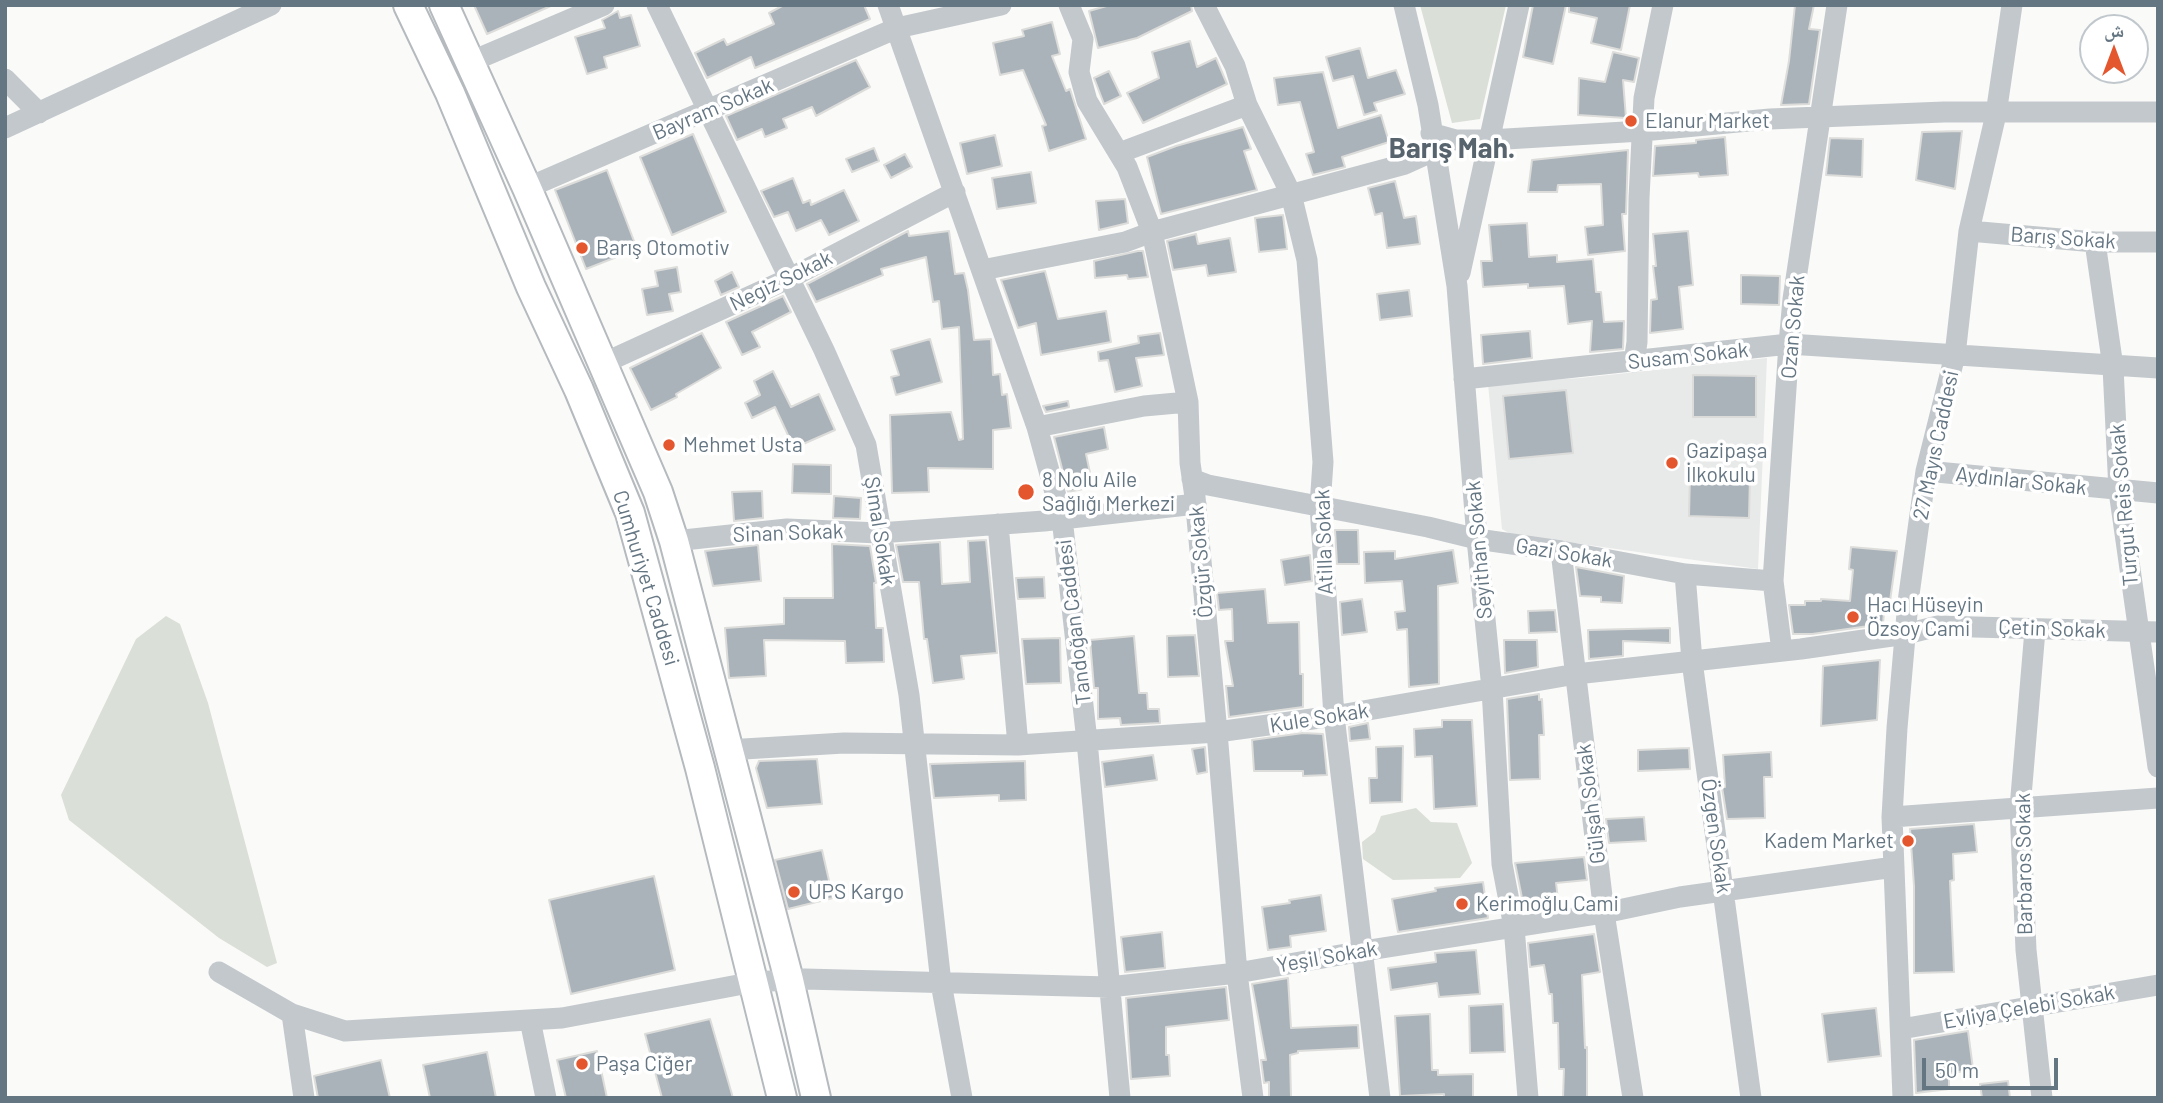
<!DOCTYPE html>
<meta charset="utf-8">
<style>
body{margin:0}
#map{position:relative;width:2163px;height:1103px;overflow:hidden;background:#fafaf8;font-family:Barlow,"Noto Naskh Arabic",sans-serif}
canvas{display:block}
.frame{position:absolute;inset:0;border:7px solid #657683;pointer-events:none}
.north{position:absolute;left:2079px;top:14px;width:70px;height:70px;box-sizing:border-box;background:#fff;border:2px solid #c1c8cd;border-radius:50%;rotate:0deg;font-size:19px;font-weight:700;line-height:28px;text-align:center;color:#657683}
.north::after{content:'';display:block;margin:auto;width:24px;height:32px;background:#e4572e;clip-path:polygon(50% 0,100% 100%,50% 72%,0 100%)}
.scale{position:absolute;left:1922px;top:1058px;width:136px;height:32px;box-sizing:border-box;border:4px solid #657683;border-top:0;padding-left:9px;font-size:21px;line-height:24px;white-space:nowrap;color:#657683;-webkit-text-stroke:5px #fff;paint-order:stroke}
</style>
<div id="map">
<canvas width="2163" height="1103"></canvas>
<div class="frame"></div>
<div class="north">ش</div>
<div class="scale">50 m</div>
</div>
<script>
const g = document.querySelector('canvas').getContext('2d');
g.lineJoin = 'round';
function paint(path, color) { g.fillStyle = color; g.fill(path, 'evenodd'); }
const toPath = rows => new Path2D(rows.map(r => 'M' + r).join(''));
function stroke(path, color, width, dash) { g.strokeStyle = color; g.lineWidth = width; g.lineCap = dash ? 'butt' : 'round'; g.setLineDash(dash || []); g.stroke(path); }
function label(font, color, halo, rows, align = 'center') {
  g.font = font + ' Barlow,sans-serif'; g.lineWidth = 7; g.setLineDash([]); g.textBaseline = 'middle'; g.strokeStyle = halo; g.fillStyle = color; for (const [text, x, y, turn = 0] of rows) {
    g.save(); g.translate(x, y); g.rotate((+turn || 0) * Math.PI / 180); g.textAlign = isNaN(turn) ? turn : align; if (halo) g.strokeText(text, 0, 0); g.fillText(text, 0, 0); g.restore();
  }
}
paint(toPath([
 [1767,358,1758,569,1560,541,1517,538,1502,529,1488,384,1580,378]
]), '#e8e9e9');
paint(toPath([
 [1420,5,1506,5,1480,119,1452,123],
 [166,616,180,624,208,703,277,963,267,967,219,938,69,820,61,795,136,639],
 [1416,808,1431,822,1457,823,1472,863,1460,878,1393,880,1363,859,1362,842,1375,832,1381,816]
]), '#dadfd7');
const building = toPath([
 [474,5,553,5,487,34,474,5],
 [784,5,864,5,870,19,755,68,751,57,707,78,695,53,724,39,727,45,774,24,769,13,784,5],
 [1110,5,1191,5,1192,11,1137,38,1098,48,1089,11,1110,5],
 [1533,5,1566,5,1553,64,1523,57,1533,5],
 [1569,5,1630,5,1621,50,1591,43,1597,18,1569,12,1569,5],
 [1795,5,1814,5,1809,29,1820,30,1809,104,1781,105,1789,61,1795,5],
 [618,11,620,18,631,15,640,46,604,57,607,68,587,74,575,37,605,28,602,20,618,11],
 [1052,22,1060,54,1052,56,1066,91,1070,89,1086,139,1049,151,1042,126,1046,125,1023,70,1000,75,993,43,1024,36,1022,30,1052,22],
 [1190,41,1197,67,1216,58,1227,84,1143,123,1127,93,1159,78,1152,52,1190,41],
 [1360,48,1368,78,1396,70,1405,94,1374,103,1377,111,1364,115,1353,76,1333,81,1326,57,1360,48],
 [1613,52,1639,58,1634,82,1623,80,1626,118,1578,115,1579,78,1605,82,1613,52],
 [856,60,870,87,816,116,812,107,783,119,787,128,765,137,762,129,737,140,726,116,856,60],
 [1109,71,1121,96,1104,104,1094,78,1109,71],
 [1323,72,1338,128,1381,115,1389,142,1342,157,1345,167,1313,175,1306,154,1314,152,1300,102,1278,105,1274,78,1323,72],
 [1243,127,1251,149,1244,151,1257,190,1161,214,1147,157,1176,146,1243,127],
 [1962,131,1955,189,1916,180,1922,132,1962,131],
 [693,134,726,212,672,235,640,157,693,134],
 [995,135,1002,166,967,174,960,143,995,135],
 [1725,137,1728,175,1699,177,1698,173,1653,176,1655,146,1696,143,1696,140,1725,137],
 [1830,138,1863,139,1862,177,1826,175,1830,138],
 [874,148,879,161,852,172,846,159,874,148],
 [1628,150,1626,214,1622,214,1625,251,1588,255,1585,227,1603,225,1601,184,1558,185,1557,192,1528,192,1532,160,1628,150],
 [905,154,912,167,891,178,884,165,905,154],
 [607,170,637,249,586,269,555,190,607,170],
 [1031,172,1036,203,997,209,992,178,1031,172],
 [793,178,803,203,810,200,811,205,844,190,859,221,829,235,821,220,796,231,788,212,774,217,761,191,793,178],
 [1395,181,1404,218,1416,216,1420,244,1387,248,1382,213,1375,215,1368,188,1395,181],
 [1125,199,1128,223,1099,230,1096,201,1125,199],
 [1283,215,1287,249,1259,252,1255,218,1283,215],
 [1527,223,1529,257,1557,255,1557,262,1593,259,1596,292,1601,292,1604,322,1624,321,1623,349,1590,352,1592,321,1568,324,1564,286,1528,288,1528,284,1483,287,1481,261,1492,261,1489,225,1527,223],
 [908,231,909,236,949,231,955,274,964,273,968,290,974,340,991,339,993,375,1000,374,1002,395,1007,394,1011,428,993,430,993,469,928,468,929,492,892,493,890,415,951,412,959,440,963,439,959,327,942,329,939,301,933,302,926,257,881,269,883,275,816,302,807,284,908,231],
 [1688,231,1693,285,1679,287,1683,329,1650,333,1651,300,1657,299,1653,266,1656,266,1653,234,1688,231],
 [1196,234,1198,244,1230,238,1236,272,1208,276,1206,265,1173,270,1167,241,1196,234],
 [1138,251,1143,251,1148,277,1128,279,1127,275,1095,278,1094,261,1138,251],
 [677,267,681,292,669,294,673,311,647,315,642,289,658,286,655,271,677,267],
 [1045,271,1058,319,1106,311,1111,342,1041,355,1036,323,1018,328,1001,280,1045,271],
 [732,272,739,287,721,295,715,281,732,272],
 [1741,275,1780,276,1779,305,1741,304,1741,275],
 [1409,290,1412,316,1380,320,1377,294,1409,290],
 [783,296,791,312,752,332,760,347,742,355,726,322,783,296],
 [1530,331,1532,358,1483,364,1481,335,1530,331],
 [702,333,721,368,676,394,677,397,651,410,630,368,702,333],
 [1160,333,1164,355,1136,358,1142,386,1115,392,1108,360,1099,361,1098,352,1139,343,1138,336,1160,333],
 [930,339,942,382,896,395,891,377,899,375,891,350,930,339],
 [773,371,791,407,819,394,835,430,794,448,775,407,752,418,745,403,760,395,754,381,773,371],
 [1693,375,1756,376,1756,417,1693,417,1693,375],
 [1566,390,1573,453,1509,459,1503,396,1566,390],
 [1068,401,1069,407,1046,412,1043,406,1068,401],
 [1104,427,1108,449,1086,454,1093,487,1068,492,1054,437,1104,427],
 [793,464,831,465,831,494,792,493,793,464],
 [1690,474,1750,475,1749,518,1689,516,1690,474],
 [762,491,763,518,734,521,732,492,762,491],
 [834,496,861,498,860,519,833,518,834,496],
 [1335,530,1358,530,1359,564,1337,564,1335,530],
 [986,540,997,653,961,656,964,679,933,683,927,639,924,639,919,582,903,582,896,545,940,542,942,584,970,582,968,541,986,540],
 [832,544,870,546,876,583,874,583,876,628,883,628,884,662,846,663,845,641,764,640,766,676,729,678,725,628,784,624,784,598,833,598,832,544],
 [758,545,761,581,713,586,705,551,758,545],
 [1851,547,1897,551,1890,601,1885,601,1883,624,1812,634,1793,634,1789,605,1805,605,1805,601,1821,601,1821,599,1850,601,1853,570,1849,569,1851,547],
 [1453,550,1458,583,1438,586,1439,684,1409,687,1407,629,1397,630,1395,612,1405,611,1402,581,1365,583,1364,552,1395,551,1395,559,1453,550],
 [1310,555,1312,581,1285,585,1281,560,1310,555],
 [1576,567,1624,576,1622,603,1601,602,1601,597,1580,596,1576,567],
 [1044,577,1045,598,1018,599,1016,578,1044,577],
 [1265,589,1268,623,1299,622,1300,674,1303,674,1303,707,1229,717,1226,686,1233,686,1225,641,1233,641,1232,609,1219,610,1217,593,1265,589],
 [1362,599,1367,632,1342,635,1340,602,1362,599],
 [1555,610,1557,632,1529,633,1528,611,1555,610],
 [1670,628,1670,643,1623,641,1623,656,1589,659,1588,630,1670,628],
 [1195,635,1199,676,1168,677,1167,636,1195,635],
 [1134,636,1139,693,1147,693,1148,709,1159,709,1160,723,1121,725,1120,718,1098,719,1098,688,1094,688,1090,640,1134,636],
 [1060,638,1061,683,1026,684,1022,639,1060,638],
 [1504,640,1537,640,1538,667,1505,673,1504,640],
 [1880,660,1877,720,1821,726,1823,666,1880,660],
 [1539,694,1539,700,1542,699,1544,735,1539,735,1540,779,1510,780,1507,699,1539,694],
 [1442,720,1472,720,1477,806,1434,809,1432,756,1415,757,1414,729,1442,727,1442,720],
 [1368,723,1370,739,1350,741,1349,727,1368,723],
 [1303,733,1323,734,1327,775,1303,776,1303,771,1254,771,1252,740,1303,733],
 [1403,746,1402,802,1370,803,1369,778,1377,778,1376,747,1403,746],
 [1205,747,1207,772,1197,774,1192,749,1205,747],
 [1689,748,1690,769,1638,771,1638,750,1689,748],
 [1771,752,1772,777,1764,777,1765,818,1727,819,1722,787,1725,787,1723,755,1771,752],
 [1153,755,1157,780,1105,787,1102,762,1153,755],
 [817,759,822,804,767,808,756,768,759,761,817,759],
 [1025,761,1026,800,999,801,999,795,934,798,930,764,1025,761],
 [1644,817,1646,841,1609,843,1606,819,1644,817],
 [1974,824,1977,852,1953,854,1954,880,1950,881,1954,972,1914,973,1914,886,1910,829,1974,824],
 [822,850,833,898,788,909,775,860,822,850],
 [1584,857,1587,880,1556,883,1558,899,1523,903,1515,863,1584,857],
 [654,876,675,970,571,994,549,900,654,876],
 [1483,882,1488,918,1398,932,1392,899,1436,891,1435,888,1483,882],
 [1321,895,1326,931,1290,936,1291,947,1268,950,1262,907,1290,903,1289,900,1321,895],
 [1162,932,1165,968,1125,972,1121,937,1162,932],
 [1594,934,1600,972,1582,975,1585,1048,1587,1047,1587,1098,1563,1098,1564,1069,1559,1069,1558,1023,1553,1023,1552,994,1549,994,1544,965,1530,967,1528,943,1594,934],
 [1476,950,1480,994,1439,997,1437,983,1391,990,1388,968,1436,962,1435,953,1476,950],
 [1288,978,1291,1028,1358,1025,1359,1048,1298,1051,1298,1053,1290,1055,1291,1098,1269,1098,1269,1082,1264,1083,1261,1060,1266,1060,1252,984,1288,978],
 [1226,987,1229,1020,1166,1027,1166,1055,1169,1055,1170,1076,1131,1079,1126,998,1226,987],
 [1503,1004,1505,1052,1470,1053,1469,1006,1503,1004],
 [1876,1008,1881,1056,1828,1062,1822,1014,1876,1008],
 [1430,1014,1432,1070,1438,1070,1438,1075,1473,1074,1473,1098,1444,1098,1444,1094,1400,1096,1395,1016,1430,1014],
 [710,1019,733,1098,662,1098,645,1034,710,1019],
 [1968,1031,1973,1069,1949,1074,1949,1089,1916,1093,1914,1040,1968,1031],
 [597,1051,607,1098,566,1098,557,1060,597,1051],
 [487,1052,496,1098,430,1098,423,1065,487,1052],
 [381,1060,390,1098,318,1098,314,1076,381,1060],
 [2008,1081,2010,1098,1982,1098,1980,1084,2008,1081]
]);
paint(building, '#aab3b9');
stroke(building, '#dcdcda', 2);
const major = toPath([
 [408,5,450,93,531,287,579,390,630,513,700,768,782,1098],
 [444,5,527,188,658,492,674,541,789,980,816,1098]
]);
stroke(major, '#b5babe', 32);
stroke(toPath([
 [657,5,824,350,866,445,909,695,941,983,962,1098],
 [888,5,1037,427,1062,518,1087,741,1120,1098],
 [1069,5,1083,39,1079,72,1087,101,1127,167,1152,232,1188,402,1190,463,1195,497,1217,732,1237,973,1253,1098],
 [1204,5,1235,66,1247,105,1291,194,1307,260,1323,462,1320,506,1334,716,1380,1098],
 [1404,5,1428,105,1457,286,1477,539,1492,689,1502,864,1514,927,1528,1098],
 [470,62,604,5],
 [5,79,39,113],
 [5,128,271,5],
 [1431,133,1456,140,1489,140,1642,131,1770,119,1944,112,2158,112],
 [1119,153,1247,105],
 [527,188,897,28,1001,5],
 [1969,231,2095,242,2158,242],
 [2095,242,2113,367,2119,491,2158,767],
 [982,270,1125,242,1152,232,1405,164,1436,150],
 [1460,273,1519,5],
 [1634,362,1637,342,1639,198,1644,98,1663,5],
 [604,363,790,278,955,192],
 [1464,379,1789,344,2158,368],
 [1037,427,1144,406,1188,402],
 [1926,471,2158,493],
 [1192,479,1208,485,1428,527,1477,539,1561,551,1685,574,1773,581],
 [998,524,1018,745],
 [674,541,787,529,879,533,1044,521,1196,504],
 [1561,551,1604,913,1633,1098],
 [1685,574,1692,661,1751,1098],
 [2035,630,2020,808,2026,950,2042,1098],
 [1782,651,1773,581,1789,344,1793,299,1837,5],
 [727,750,844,743,1018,745,1217,732,1334,716,1576,674,1801,649,1906,634,1938,626,2158,632],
 [1892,817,2158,798],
 [219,972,292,1014,345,1031,562,1018,754,982,805,979,1109,987,1237,973,1363,951,1604,913,1680,897,1894,867],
 [292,1014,304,1098],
 [530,1020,546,1098],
 [1901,1029,2158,985],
 [1903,1098,1892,817,1897,728,1908,602,1926,471,1955,355,1969,231,1996,114,2012,5]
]), '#c3c8cc', 21);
stroke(major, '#fff', 28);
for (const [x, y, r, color] of [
 [1631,121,7,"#e4572e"],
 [582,248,7,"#e4572e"],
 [669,445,7,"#e4572e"],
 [1672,463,7,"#e4572e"],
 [1026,492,9,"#e4572e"],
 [1853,617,7,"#e4572e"],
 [1908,841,7,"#e4572e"],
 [794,892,7,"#e4572e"],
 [1462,904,7,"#e4572e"],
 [582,1064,7,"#e4572e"]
]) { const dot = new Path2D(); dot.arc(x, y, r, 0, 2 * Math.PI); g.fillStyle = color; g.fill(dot); stroke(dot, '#fff', 2.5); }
label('21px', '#657683', '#fff', [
 ["Bayram Sokak",713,109,-23],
 ["Barış Sokak",2063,238,4],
 ["Negiz Sokak",781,281,-26],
 ["Ozan Sokak",1793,327,-85],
 ["Susam Sokak",1688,356,-6],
 ["27 Mayıs Caddesi",1936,445,-78],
 ["Aydınlar Sokak",2021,481,6],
 ["Turgut Reis Sokak",2124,505,-95],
 ["Şimal Sokak",880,531,81],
 ["Sinan Sokak",788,533,-2],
 ["Atilla Sokak",1324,542,-92],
 ["Seyithan Sokak",1479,550,-95],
 ["Gazi Sokak",1564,553,9],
 ["Özgür Sokak",1201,562,-95],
 ["Cumhuriyet Caddesi",646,578,73],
 ["Tandoğan Caddesi",1074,622,-97],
 ["Çetin Sokak",2052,629,2],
 ["Kule Sokak",1319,718,-9],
 ["Gülşah Sokak",1591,804,-97],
 ["Özgen Sokak",1716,836,82],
 ["Barbaros Sokak",2024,864,-91],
 ["Yeşil Sokak",1327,957,-10],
 ["Evliya Çelebi Sokak",2029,1007,-10]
]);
label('21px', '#657683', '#fff', [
 ["Elanur Market",1645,121],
 ["Barış Otomotiv",596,248],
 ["Mehmet Usta",683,445],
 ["Gazipaşa",1686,451],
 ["İlkokulu",1686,475],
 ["8 Nolu Aile",1042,480],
 ["Sağlığı Merkezi",1042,504],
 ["Hacı Hüseyin",1867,605],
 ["Özsoy Cami",1867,629],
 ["Kadem Market",1894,841,"right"],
 ["UPS Kargo",808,892],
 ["Kerimoğlu Cami",1476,904],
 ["Paşa Ciğer",596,1064]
], 'left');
label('bold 28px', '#57646e', '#fff', [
 ["Barış Mah.",1452,149]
]);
</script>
